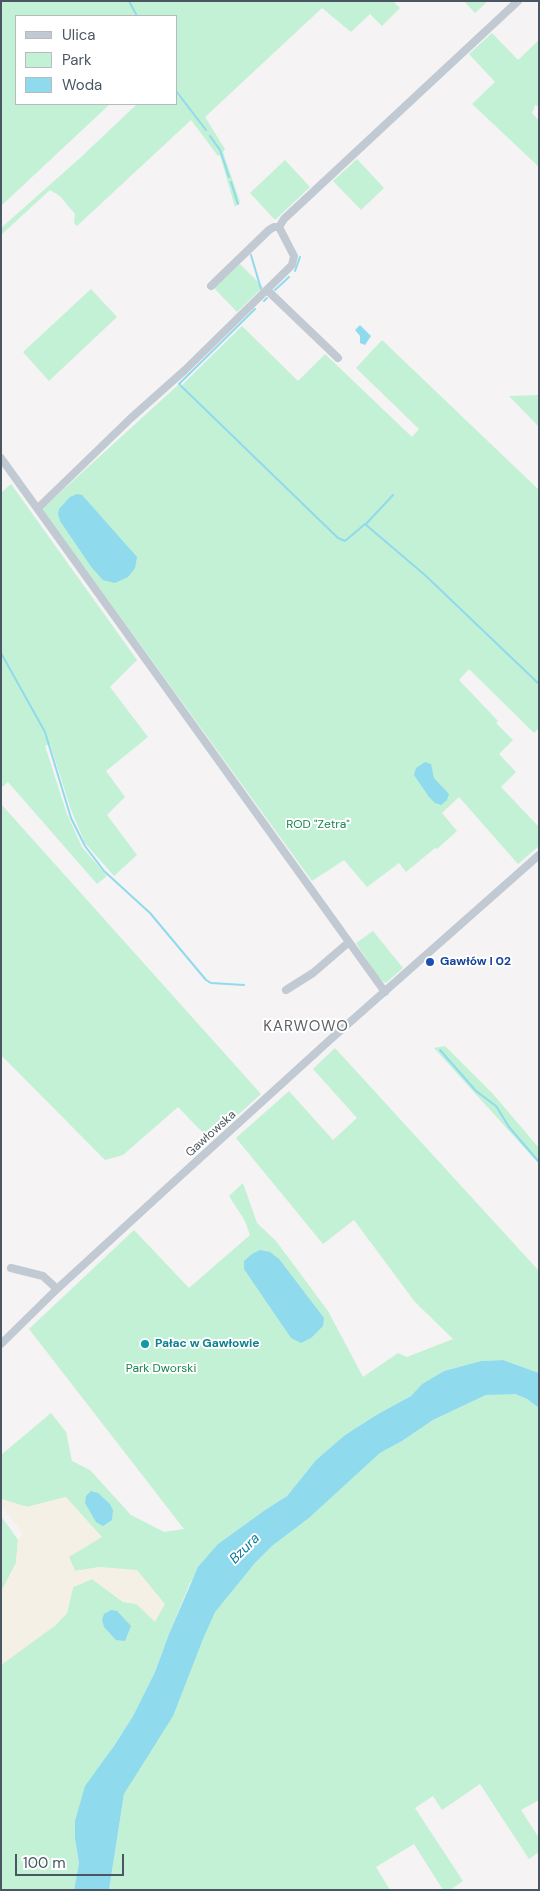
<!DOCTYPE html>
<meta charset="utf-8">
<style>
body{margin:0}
#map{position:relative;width:540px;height:1891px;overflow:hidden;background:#f5f3f3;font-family:"DM Sans",sans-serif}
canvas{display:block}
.frame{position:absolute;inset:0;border:2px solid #4a5661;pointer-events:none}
.legend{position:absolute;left:15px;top:15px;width:162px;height:90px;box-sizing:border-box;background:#fff;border:1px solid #b7bbc0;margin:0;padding:6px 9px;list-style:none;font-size:15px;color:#4a5661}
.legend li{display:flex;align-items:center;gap:10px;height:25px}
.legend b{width:25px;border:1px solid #b7bbc0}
.scale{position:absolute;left:15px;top:1854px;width:109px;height:22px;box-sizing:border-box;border:2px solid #4a5661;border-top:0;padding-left:6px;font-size:15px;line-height:18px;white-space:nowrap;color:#4a5661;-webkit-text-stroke:4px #fff;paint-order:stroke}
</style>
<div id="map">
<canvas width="540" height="1891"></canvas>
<div class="frame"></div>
<ul class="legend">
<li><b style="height:6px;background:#c1cad2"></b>Ulica</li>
<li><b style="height:14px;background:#c3f1d5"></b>Park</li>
<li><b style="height:14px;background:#90daee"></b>Woda</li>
</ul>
<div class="scale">100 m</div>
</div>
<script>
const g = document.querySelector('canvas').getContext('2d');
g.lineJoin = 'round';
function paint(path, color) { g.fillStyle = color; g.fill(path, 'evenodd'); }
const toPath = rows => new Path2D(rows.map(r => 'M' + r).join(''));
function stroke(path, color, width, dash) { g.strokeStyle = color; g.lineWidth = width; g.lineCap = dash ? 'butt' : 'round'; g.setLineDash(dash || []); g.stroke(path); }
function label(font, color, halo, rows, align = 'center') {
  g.font = font + ' "DM Sans",sans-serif'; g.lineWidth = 4; g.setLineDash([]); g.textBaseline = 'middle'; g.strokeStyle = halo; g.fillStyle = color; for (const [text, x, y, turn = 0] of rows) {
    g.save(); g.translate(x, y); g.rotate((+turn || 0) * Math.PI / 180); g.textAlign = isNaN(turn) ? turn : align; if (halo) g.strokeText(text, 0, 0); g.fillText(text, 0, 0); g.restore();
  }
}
paint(toPath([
 [1,1,393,1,400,8,382,26,370,14,351,32,322,8,205,117,225,149,223,152,240,202,235,207,220,155,218,156,191,120,77,226,74,223,75,214,60,196,50,190,1,235,1,228,79,159,137,104,176,104,176,16,16,16,16,104,110,104,1,206],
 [464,1,488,1,475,13],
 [492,33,518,60,539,40,539,107,535,105,532,113,539,121,539,167,472,104,495,82,469,54],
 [357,159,384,188,361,210,333,181],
 [285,160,310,187,275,220,250,193],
 [240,264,263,287,237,312,214,288],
 [91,289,117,317,49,381,23,352],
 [242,326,298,381,325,354,412,437,419,429,356,368,382,340,539,490,539,728,534,733,469,669,459,680,498,721,496,723,513,740,499,754,516,772,501,787,539,827,539,846,518,864,459,797,442,813,457,831,437,849,435,848,406,872,399,863,367,887,344,860,312,881,42,509,178,385,180,387],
 [539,392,539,427,509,396,538,395],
 [11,484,137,660,110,687,148,737,106,771,125,797,107,815,137,855,114,876,85,843,71,810,50,744,45,746,67,814,82,847,107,876,97,884,8,782,1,788,1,493],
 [1,804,261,1094,210,1140,178,1107,123,1155,105,1160,1,1055],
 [373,931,403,968,386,983,380,980,356,943],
 [445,1046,493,1094,539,1148,539,1164,434,1048],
 [335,1048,539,1271,539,1373,503,1360,481,1361,444,1371,422,1384,411,1396,378,1414,345,1435,316,1460,287,1496,265,1510,218,1544,190,1583,169,1634,155,1672,133,1716,105,1760,75,1839,79,1863,74,1890,1,1890,1,1665,67,1613,73,1587,92,1579,123,1602,137,1604,154,1622,100,1567,75,1571,69,1557,66,1497,27,1507,1,1499,1,1455,51,1413,66,1432,72,1461,90,1470,131,1515,164,1532,184,1529,29,1329,134,1230,189,1288,250,1235,245,1221,229,1196,243,1183,257,1223,276,1241,328,1311,363,1377,398,1353,407,1357,453,1339,415,1302,354,1220,323,1244,236,1138,289,1091,333,1140,357,1118,313,1069],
 [503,1393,515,1394,527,1399,539,1408,539,1800,521,1810,539,1838,539,1852,529,1859,480,1784,442,1810,433,1796,415,1808,463,1881,450,1890,443,1890,414,1844,376,1867,390,1890,109,1890,124,1794,147,1756,214,1612,255,1563,272,1546,309,1518,380,1453,402,1441,433,1420,486,1395],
 [1,1516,18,1540,16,1563,1,1592]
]), '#c3f1d5');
paint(toPath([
 [66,1497,102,1537,69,1557,75,1571,100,1567,137,1570,165,1604,155,1622,137,1604,124,1602,92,1579,73,1587,67,1613,56,1625,1,1665,1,1592,16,1563,18,1540,23,1533,1,1507,1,1499,27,1507]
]), '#f5f0e5');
paint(toPath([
 [360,325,371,336,365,345,360,343,360,336,355,330],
 [77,494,82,495,137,557,135,568,128,577,115,583,103,580,92,568,60,521,58,514,59,509,70,497],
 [425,762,431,764,434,778,449,794,447,800,441,805,435,803,429,797,414,775,416,768],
 [260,1250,270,1252,279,1259,324,1318,323,1326,311,1338,301,1343,291,1338,244,1269,244,1261,252,1254],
 [503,1360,539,1373,539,1408,527,1399,515,1394,486,1395,433,1420,402,1441,380,1453,309,1518,272,1546,255,1563,215,1612,203,1639,173,1716,124,1794,109,1890,74,1890,79,1863,75,1839,75,1821,85,1786,114,1746,133,1716,155,1672,169,1634,198,1567,218,1544,265,1510,287,1496,316,1460,345,1435,378,1414,411,1396,422,1384,444,1371,481,1361],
 [91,1491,98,1493,110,1504,113,1510,112,1520,103,1526,96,1522,85,1503,86,1496],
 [111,1610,117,1611,131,1626,125,1641,116,1640,104,1627,102,1620,104,1614]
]), '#90daee');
stroke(toPath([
 [129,1,137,16],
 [176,91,206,130],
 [210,136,220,150,229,177],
 [231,182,238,204],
 [251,255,261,289],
 [295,271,300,257],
 [275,290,289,277],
 [264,301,267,298],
 [255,309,179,384,338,538,345,541,365,524,426,576,539,684],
 [366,524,393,495],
 [1,653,45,732,71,818,85,846,104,871,150,913,206,980,211,983,244,985],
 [440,1050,476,1091,496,1106,509,1127,539,1162]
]), '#90daee', 2);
stroke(toPath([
 [279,227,284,219,518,1],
 [267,290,338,358],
 [1,458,385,992],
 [38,508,131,418,185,370,292,265,294,256,279,227,274,227,269,230,211,286],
 [286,990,313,973,349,942],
 [11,1268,43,1276,57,1289],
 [1,1344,57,1289,166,1189,332,1038,539,855]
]), '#c1cad2', 8);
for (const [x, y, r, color] of [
 [430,962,5,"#1a4fb4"],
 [145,1344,5,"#0f9aa8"]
]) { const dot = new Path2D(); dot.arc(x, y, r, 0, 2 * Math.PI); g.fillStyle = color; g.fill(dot); stroke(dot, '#fff', 2); }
label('12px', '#17864f', '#fff', [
 ["ROD \"Zetra\"",318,825],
 ["Park Dworski",161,1369]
]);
label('bold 12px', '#164399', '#fff', [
 ["Gawłów I 02",440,962]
], 'left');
label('12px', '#4a5661', '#fff', [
 ["Gawłowska",211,1134,-42]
]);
label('bold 12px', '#0d838f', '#fff', [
 ["Pałac w Gawłowie",155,1344]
], 'left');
label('italic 14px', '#0c7c9b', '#fff', [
 ["Bzura",245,1549,-45]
]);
g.letterSpacing = '1px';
label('15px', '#5f6368', '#fff', [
 ["KARWOWO",306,1027]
]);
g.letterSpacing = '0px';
</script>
